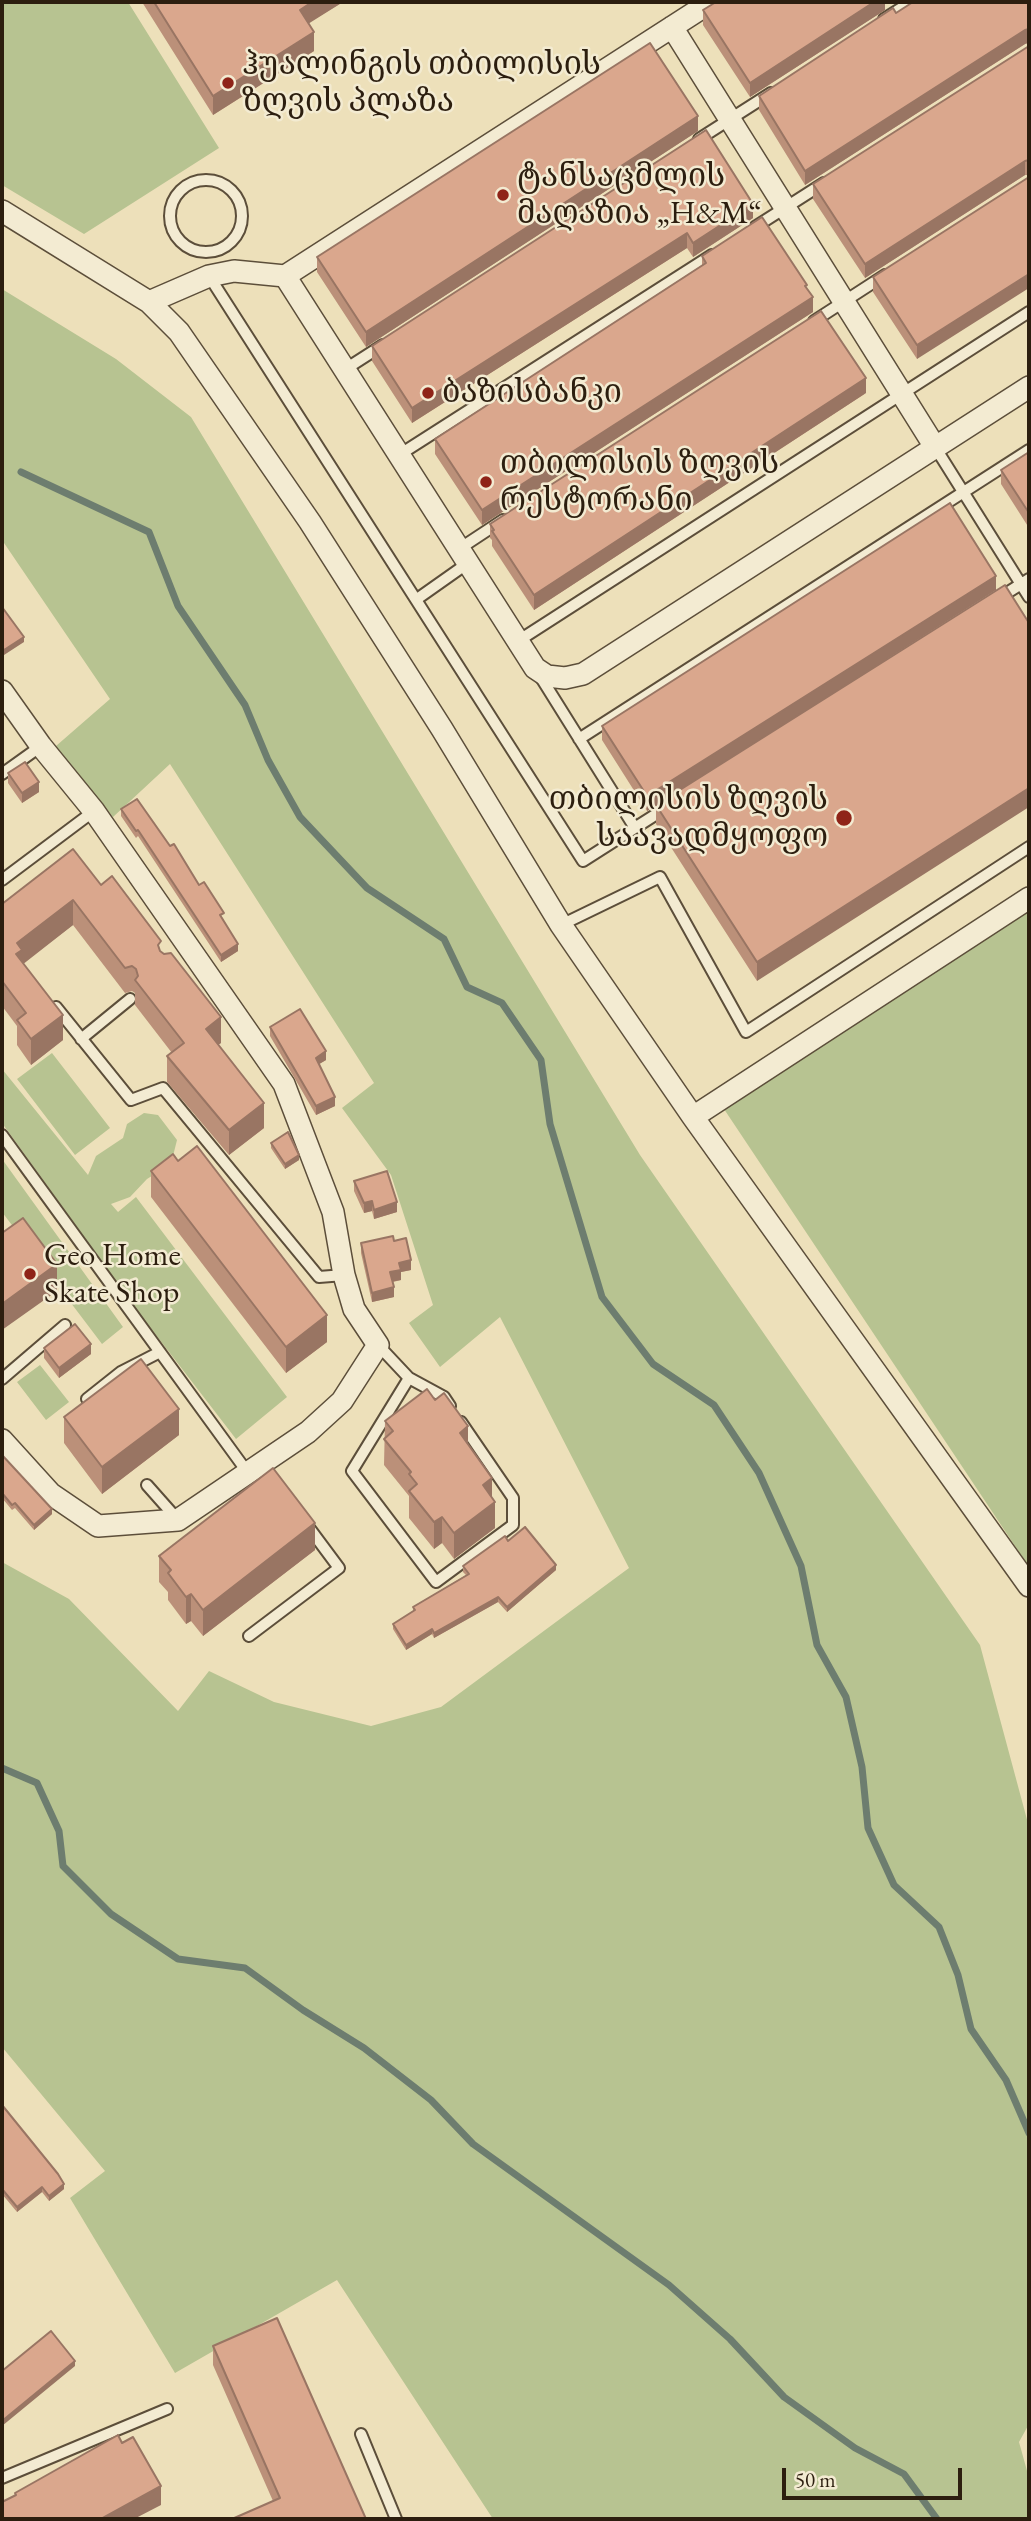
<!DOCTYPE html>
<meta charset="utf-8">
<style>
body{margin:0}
#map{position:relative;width:1031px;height:2521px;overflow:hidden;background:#ede0ba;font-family:"EB Garamond",serif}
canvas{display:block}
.frame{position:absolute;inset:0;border:4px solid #2c1e0f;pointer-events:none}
.scale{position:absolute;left:782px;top:2468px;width:180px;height:32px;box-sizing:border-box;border:4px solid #2c1e0f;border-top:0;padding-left:9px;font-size:21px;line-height:24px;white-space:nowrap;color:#2c1e0f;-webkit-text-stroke:5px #f3ebd2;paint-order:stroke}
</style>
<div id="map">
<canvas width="1031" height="2521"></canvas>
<div class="frame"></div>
<div class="scale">50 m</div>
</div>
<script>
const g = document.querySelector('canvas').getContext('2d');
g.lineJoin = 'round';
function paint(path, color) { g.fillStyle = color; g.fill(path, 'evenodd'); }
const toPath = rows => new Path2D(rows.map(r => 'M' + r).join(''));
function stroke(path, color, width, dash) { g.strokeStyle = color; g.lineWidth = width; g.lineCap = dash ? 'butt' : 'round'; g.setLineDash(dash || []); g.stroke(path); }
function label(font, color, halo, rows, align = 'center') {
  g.font = font + ' "EB Garamond","Noto Serif Georgian",serif'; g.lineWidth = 5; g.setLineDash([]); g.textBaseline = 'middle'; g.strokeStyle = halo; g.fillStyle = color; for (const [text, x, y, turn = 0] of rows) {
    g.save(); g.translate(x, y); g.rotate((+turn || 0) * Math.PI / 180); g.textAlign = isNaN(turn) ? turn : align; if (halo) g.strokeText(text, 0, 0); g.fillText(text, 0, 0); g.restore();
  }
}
paint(toPath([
 [2,2,128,2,219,148,84,234,2,185],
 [2,289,116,359,191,417,640,1155,980,1645,1029,1827,1029,2424,1019,2442,1029,2478,1029,2519,493,2519,337,2280,175,2373,70,2198,105,2171,2,2047,2,1562,69,1599,178,1711,209,1671,274,1702,371,1726,441,1707,629,1568,500,1317,440,1367,409,1323,433,1305,391,1175,342,1108,374,1083,170,764,113,817,56,746,110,699,2,540],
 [1029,898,1029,1567,718,1100],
 [52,1053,110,1128,75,1155,17,1079],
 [2,1069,88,1175,96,1156,123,1138,127,1124,144,1113,158,1115,177,1140,171,1164,147,1179,130,1197,111,1204,118,1212,136,1197,287,1397,236,1439,139,1313,2,1123],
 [2,1159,123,1327,102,1344,2,1212],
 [40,1365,69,1402,46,1420,17,1382]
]), '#b7c391');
stroke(toPath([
 [21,472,149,532,178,606,245,705,268,760,300,817,367,888,444,939,467,987,502,1003,541,1060,550,1124,602,1297,653,1364,714,1405,759,1473,801,1566,817,1645,846,1697,862,1767,868,1828,894,1885,939,1927,958,1975,971,2029,1006,2080,1029,2133],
 [2,1768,37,1783,59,1831,63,1866,111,1914,178,1959,245,1968,303,2010,364,2048,431,2100,473,2144,669,2285,730,2339,784,2397,855,2448,904,2474,937,2519]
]), '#6d7d6f', 7);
const lane = toPath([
 [884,19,911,2],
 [699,139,771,93],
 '170 216a36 36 0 1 1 72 0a36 36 0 1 1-72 0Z',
 [755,227,824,183],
 [209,276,583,861,666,808],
 [814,321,885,275],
 [344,370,383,345],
 [935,447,1029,597],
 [399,455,712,255],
 [459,549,503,520],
 [999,598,1029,579],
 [417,599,468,563],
 [518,641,1029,312],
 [540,676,635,828],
 [579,739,1029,450],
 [2,774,41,746],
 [2,880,94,811],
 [561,925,660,877,746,1032,1029,847],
 [56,1007,131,1100,163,1088,319,1277,344,1275],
 [81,1039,130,999],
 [2,1135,248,1473],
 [378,1345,409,1378,444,1397,450,1406],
 [409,1378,352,1471,436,1582,513,1525,513,1498,461,1422],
 [2,1379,65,1325],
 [87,1399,121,1372,160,1352],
 [147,1485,178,1520],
 [249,1636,339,1568,307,1525],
 [361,2434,396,2519],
 [2,2478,167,2409]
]);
const street = toPath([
 [672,27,935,447],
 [2,211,149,302,179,332,310,522,442,729,561,925,693,1117,1029,1586],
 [285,276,535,668,547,676,565,678,583,674,1029,387],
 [149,302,209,276,234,271,285,276,711,2],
 [2,691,41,746,94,811,284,1084,333,1212,344,1275,354,1309,378,1345,342,1401,308,1432,178,1520,98,1526,51,1494,2,1440],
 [693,1117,1029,898]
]);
stroke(lane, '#5c4e3a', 14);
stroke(street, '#5c4e3a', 24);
stroke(lane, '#f3ebd2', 10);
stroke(street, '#f3ebd2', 21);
paint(toPath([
 [142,2,343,2,308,23,314,51,213,115],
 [885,2,885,10,750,97,703,25,703,10],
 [896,13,1025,44,805,185,759,110,759,96],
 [1029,46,1029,175,1025,175,865,278,813,199,813,184],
 [706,130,753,218,693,257,687,248,412,423,372,361,372,346],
 [698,131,366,347,317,272,317,257],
 [1029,177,917,359,873,292,873,277],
 [702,256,807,288,813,312,482,525,435,454,435,439,702,265],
 [866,393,534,610,492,546,492,540,490,538,490,524],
 [1029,452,1029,528,1001,484,1001,470],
 [950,503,757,981,656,824,656,806,647,811,602,740,602,726],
 [8,773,39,792,22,803,8,783],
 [121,809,170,846,224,920,223,920,238,951,221,962,138,836,136,838,121,816],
 [101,885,161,952,221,1043,218,1044,264,1128,229,1155,167,1082,167,1056,172,1053,135,1005,135,993,132,991,125,993,73,925,23,963,63,1040,31,1065,17,1045,17,1026,2,1006,2,904],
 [270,1027,326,1060,319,1064,335,1106,316,1115,270,1036],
 [271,1143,299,1160,285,1169,271,1148],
 [151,1171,327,1342,286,1373,151,1197],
 [354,1181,397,1212,374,1219,372,1211,364,1213,354,1191],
 [394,1241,411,1270,401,1272,401,1280,393,1282,394,1297,372,1302,361,1253,361,1243],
 [44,1348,91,1354,59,1378,44,1358],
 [64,1417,179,1435,102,1494,64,1443],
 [385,1421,468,1445,492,1497,495,1528,454,1559,442,1543,434,1549,409,1518,409,1496,384,1465],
 [2,1455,52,1514,34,1530,15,1508,12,1510,2,1498],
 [508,1541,556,1570,507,1612,498,1602,434,1638,432,1634,406,1650,393,1629,393,1624,413,1611,413,1607,466,1575,463,1572,463,1566],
 [315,1550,203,1636,191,1621,186,1624,168,1600,168,1592,159,1582,159,1556],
 [2,2105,64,2189,49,2201,42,2192,17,2212,2,2194],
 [213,2346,366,2519,273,2501,213,2365]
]), '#bb9079');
paint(toPath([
 [312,2,343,2,300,29,300,10],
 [874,2,885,2,885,10,750,97,750,83],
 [1029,29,1029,43,1025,44,805,185,805,171,1025,30],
 [314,32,314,51,213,115,213,96],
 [698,116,698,131,366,347,366,332],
 [1025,161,1025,175,865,278,865,264],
 [753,204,753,218,693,257,693,243],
 [687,233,687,248,412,423,412,408],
 [1029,274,1029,288,917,359,917,345],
 [813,297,813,312,482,525,482,510],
 [866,378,866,393,534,610,534,595],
 [996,576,996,590,647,811,647,796],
 [24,637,24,642,4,655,4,650],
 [39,782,39,792,22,803,22,793],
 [1029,788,1029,807,757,981,757,962],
 [73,900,73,925,22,965,16,954,17,943],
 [238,944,238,951,221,962,221,955],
 [63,1015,63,1040,31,1065,31,1039],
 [221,1017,221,1043,206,1054,206,1029],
 [326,1051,326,1060,316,1066,316,1058],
 [335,1097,335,1106,316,1115,316,1106],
 [264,1103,264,1128,229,1155,229,1130],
 [299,1155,299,1160,285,1169,285,1164],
 [372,1201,372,1211,364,1213,364,1203],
 [397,1202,397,1212,374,1219,374,1210],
 [411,1260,411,1270,401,1272,401,1280,390,1282,390,1272,399,1263],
 [57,1264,57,1291,2,1330,2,1304],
 [394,1287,394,1297,372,1302,372,1293],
 [327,1315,327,1342,286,1373,286,1347],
 [91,1344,91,1354,59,1378,59,1368],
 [179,1409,179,1435,102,1494,102,1467],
 [468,1426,468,1452,460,1433],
 [492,1478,492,1504,495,1502,495,1528,454,1559,454,1533,483,1485],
 [52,1509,52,1514,34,1530,34,1525],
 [442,1517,442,1543,434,1549,434,1522],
 [315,1523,315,1550,203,1636,203,1610],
 [556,1565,556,1570,507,1612,507,1607],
 [191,1594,191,1621,186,1624,186,1597],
 [498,1597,498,1602,434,1638,434,1633],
 [432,1629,432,1634,406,1650,406,1645],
 [64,2184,64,2189,49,2201,49,2196],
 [42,2187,42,2192,17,2212,17,2207],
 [75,2361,75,2366,2,2426,2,2421],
 [161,2486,161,2505,134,2519,101,2519]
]), '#997563');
const building = toPath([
 [154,2,312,2,300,10,314,32,213,96,154,2],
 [716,2,874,2,750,83,703,10,716,2],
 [913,2,1029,2,1029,29,1025,30,805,171,759,96,893,8,896,13,913,2],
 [650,43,698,116,366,332,317,257,650,43],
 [1029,46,1029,160,1025,161,865,264,813,184,1029,46],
 [706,130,753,204,693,243,687,233,412,408,372,346,706,130],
 [1029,177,1029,274,917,345,873,277,1029,177],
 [762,217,807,285,805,286,813,297,482,510,435,439,706,263,702,256,762,217],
 [821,311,866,378,534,595,492,531,494,530,490,524,821,311],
 [1029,452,1029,513,1001,470,1029,452],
 [950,503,996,576,647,796,602,726,950,503],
 [1005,585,1029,623,1029,788,757,962,656,805,1005,585],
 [2,607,24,637,4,650,2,647,2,607],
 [25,762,39,782,22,793,8,773,25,762],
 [137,799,170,846,174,844,199,885,204,882,224,913,220,915,238,944,221,955,138,830,136,831,121,809,137,799],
 [73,849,101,885,112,876,161,941,158,945,160,951,164,954,171,953,221,1017,206,1029,264,1103,229,1130,167,1056,184,1043,135,980,138,976,136,969,132,966,125,968,73,900,17,943,22,950,16,954,63,1015,31,1039,17,1020,26,1013,2,981,2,904,73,849],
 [300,1009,326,1051,316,1058,335,1097,316,1106,270,1027,300,1009],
 [288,1132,299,1155,285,1164,271,1143,288,1132],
 [197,1146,327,1315,286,1347,151,1171,173,1154,178,1161,197,1146],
 [387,1171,397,1202,374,1210,372,1201,364,1203,354,1181,387,1171],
 [23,1218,57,1264,2,1304,2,1233,23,1218],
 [393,1236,394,1241,406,1238,411,1260,399,1263,401,1270,390,1272,394,1287,372,1293,361,1243,393,1236],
 [75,1324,91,1344,59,1368,44,1348,75,1324],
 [141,1359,179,1409,102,1467,64,1417,141,1359],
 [427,1389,435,1400,444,1393,468,1426,460,1433,492,1478,483,1485,495,1502,454,1533,442,1517,434,1522,409,1491,417,1484,409,1474,411,1472,384,1439,393,1431,385,1421,427,1389],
 [2,1455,52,1509,34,1525,15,1503,12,1505,2,1493,2,1455],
 [273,1468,315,1523,203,1610,191,1594,186,1597,168,1573,171,1570,159,1556,273,1468],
 [525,1527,556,1565,507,1607,498,1597,434,1633,432,1629,406,1645,393,1624,415,1610,413,1607,469,1574,463,1566,505,1536,508,1541,525,1527],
 [2,2105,58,2174,64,2184,49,2196,42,2187,17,2207,2,2189,2,2105],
 [277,2318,366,2519,232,2519,280,2498,213,2346,277,2318],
 [51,2331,75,2361,2,2421,2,2371,51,2331],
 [118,2435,122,2443,133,2437,161,2486,101,2519,2,2519,2,2502,16,2495,15,2493,118,2435]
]);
paint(building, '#daa78d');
stroke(building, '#997563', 2);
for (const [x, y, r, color] of [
 [228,83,7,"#8f2418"],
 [503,195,7,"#8f2418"],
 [428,393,7,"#8f2418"],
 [486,482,7,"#8f2418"],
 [844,818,9,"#8f2418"],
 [30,1274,7,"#8f2418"]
]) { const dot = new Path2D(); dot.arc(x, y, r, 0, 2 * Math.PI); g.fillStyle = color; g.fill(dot); stroke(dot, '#f3ebd2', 2.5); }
label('32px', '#2c1e0f', '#f3ebd2', [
 ["ჰუალინგის თბილისის",242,65],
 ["ზღვის პლაზა",242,102],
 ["ტანსაცმლის",517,177],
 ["მაღაზია „H&M“",517,214],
 ["ბაზისბანკი",442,393],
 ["თბილისის ზღვის",500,464],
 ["რესტორანი",500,501],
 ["თბილისის ზღვის",828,800,"right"],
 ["საავადმყოფო",828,837,"right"],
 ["Geo Home",44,1256],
 ["Skate Shop",44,1293]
], 'left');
</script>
